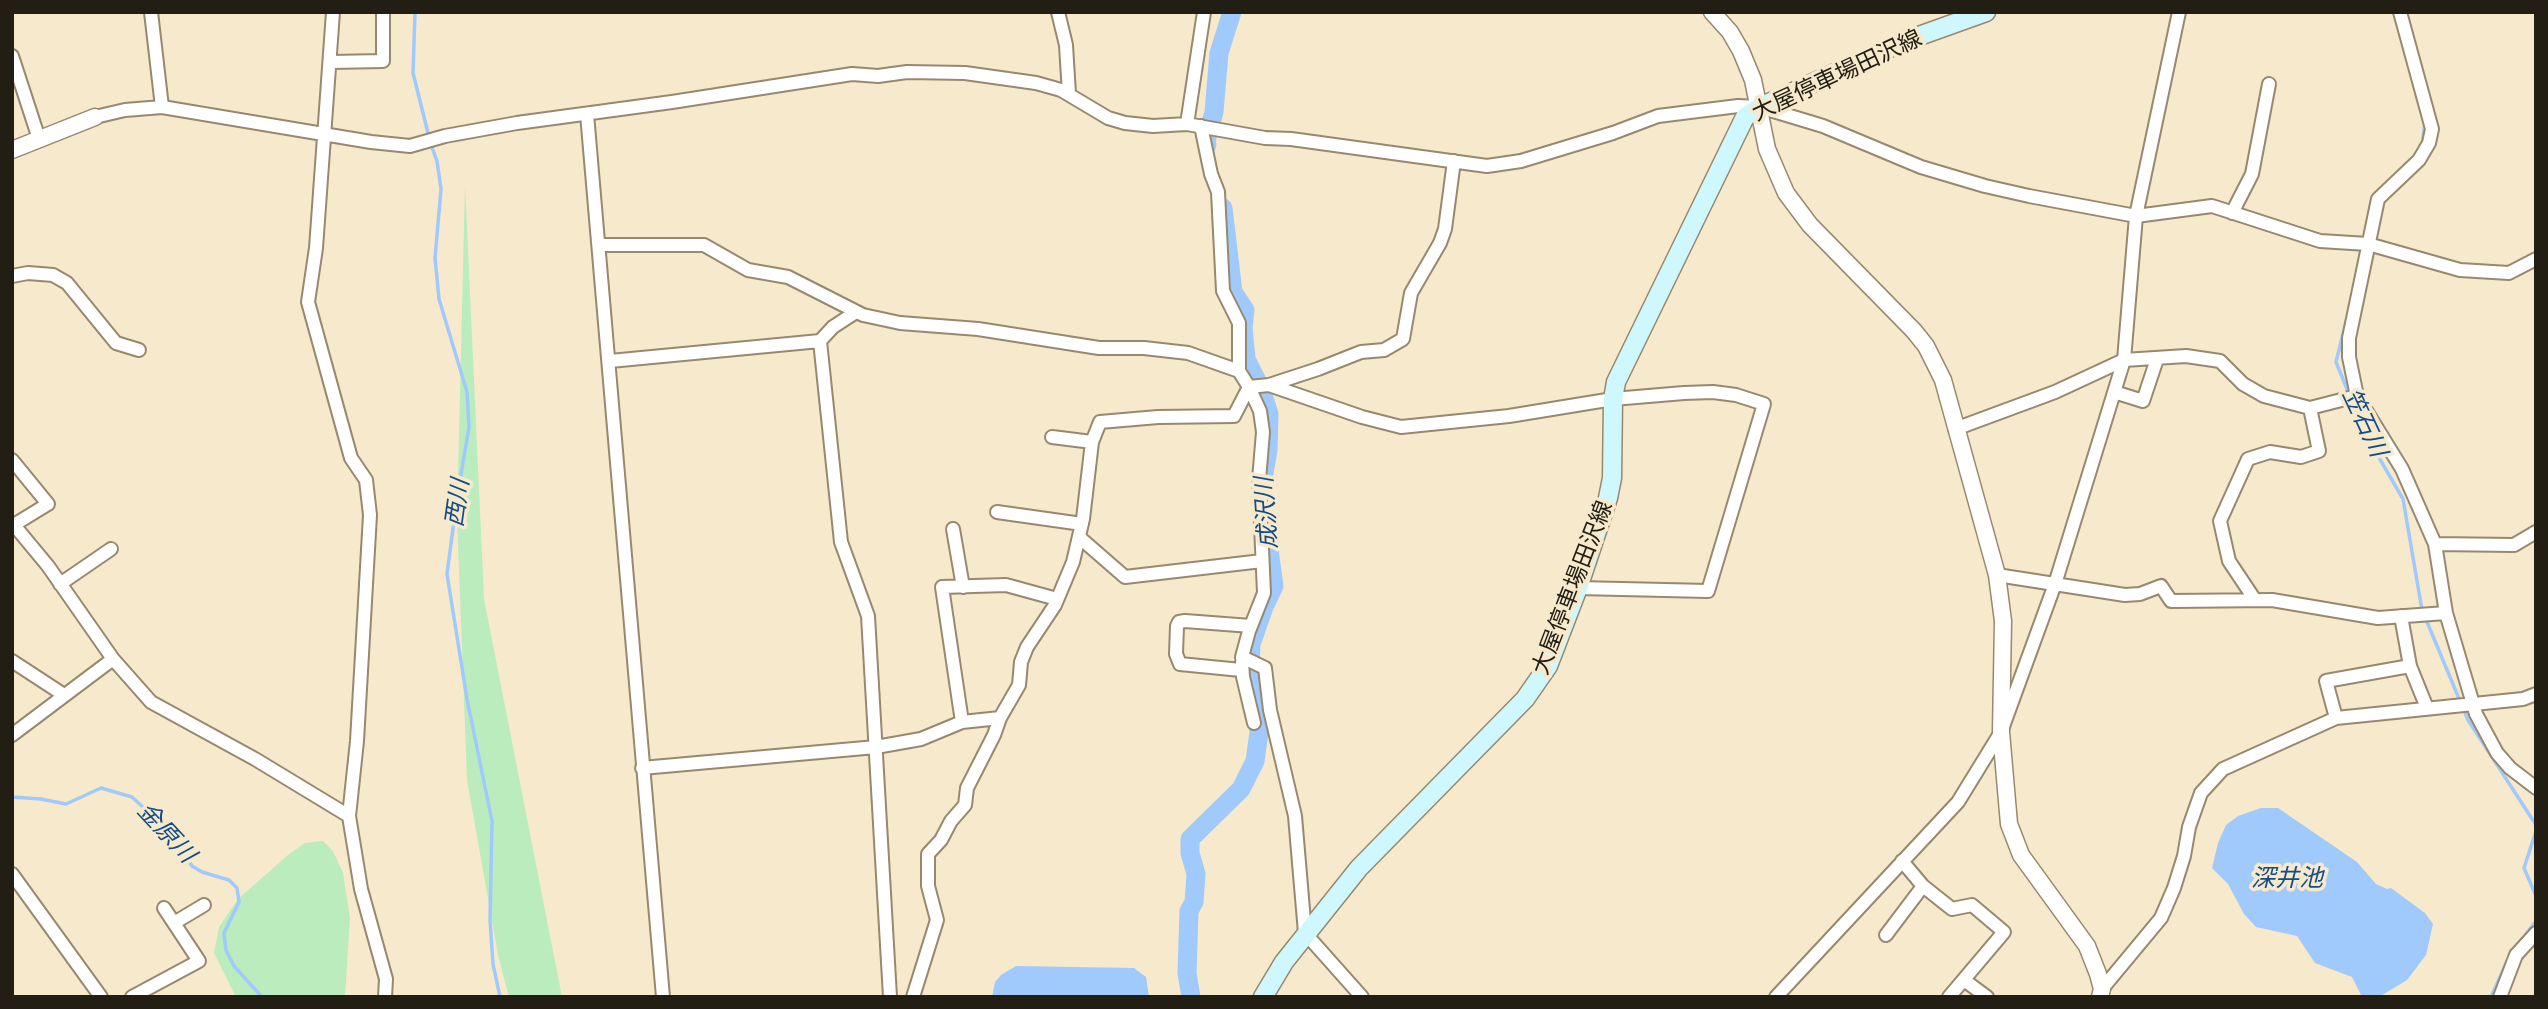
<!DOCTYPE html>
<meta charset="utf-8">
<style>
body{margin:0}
#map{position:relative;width:2548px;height:1009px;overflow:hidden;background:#f7e9cc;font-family:Cabin,sans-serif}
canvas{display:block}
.frame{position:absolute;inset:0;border:14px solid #231e14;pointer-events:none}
</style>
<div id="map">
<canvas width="2548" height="1009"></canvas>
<div class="frame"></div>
</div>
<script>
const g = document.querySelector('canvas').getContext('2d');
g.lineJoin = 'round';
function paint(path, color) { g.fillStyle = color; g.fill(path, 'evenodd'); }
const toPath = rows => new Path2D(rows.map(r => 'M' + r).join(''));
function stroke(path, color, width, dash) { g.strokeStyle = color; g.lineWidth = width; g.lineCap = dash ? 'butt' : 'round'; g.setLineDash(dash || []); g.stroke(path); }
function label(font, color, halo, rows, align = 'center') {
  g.font = font + ' Cabin,"Noto Sans JP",sans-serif'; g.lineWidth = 7; g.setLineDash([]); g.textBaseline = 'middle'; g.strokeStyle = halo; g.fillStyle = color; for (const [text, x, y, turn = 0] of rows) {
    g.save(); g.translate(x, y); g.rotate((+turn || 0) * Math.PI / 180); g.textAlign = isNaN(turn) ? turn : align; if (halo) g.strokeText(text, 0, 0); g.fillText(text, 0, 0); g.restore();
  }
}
paint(toPath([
 [465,184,484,599,562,997,509,997,498,955,467,780,457,518],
 [323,841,333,851,343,873,350,918,345,997,236,997,214,953,219,927,238,899,288,855,305,843]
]), '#baecbe');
paint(toPath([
 [2261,808,2278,808,2357,862,2376,884,2387,889,2391,888,2425,913,2433,924,2426,955,2407,980,2379,997,2362,997,2352,977,2315,963,2297,936,2256,927,2244,914,2228,884,2212,868,2218,843,2226,825,2238,816],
 [1016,966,1134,968,1146,977,1149,997,992,997,995,982,1001,975]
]), '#a0cafb');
stroke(toPath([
 [415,12,413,73,429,137],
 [431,145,437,161,441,189,435,258,439,299,467,392,469,427,458,492,455,496,456,506,447,574,467,699,492,821,490,920,493,964,500,997],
 [2422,146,2425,122],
 [2347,318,2336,362,2349,394],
 [2352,402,2367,437,2403,499,2422,610],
 [2425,617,2460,701],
 [2463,708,2468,720,2536,825],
 [12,797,41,799,66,804,101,788,132,797,172,834,192,866,202,872,229,880,237,888,239,902,224,933,226,950,234,966,262,997],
 [2536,831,2524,868,2536,896],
 [2520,942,2536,921],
 [2491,997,2509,957]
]), '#a0cafb', 3.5);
stroke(toPath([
 [1207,145,1206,141,1214,112,1219,53,1232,12],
 [1223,208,1233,292,1245,310,1243,328,1246,359,1261,389,1269,414,1268,450,1263,479],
 [1191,997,1187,973,1189,911,1194,902,1196,874,1190,853,1190,839,1241,789,1255,761,1259,732,1250,670,1251,644,1264,607,1274,586,1264,513]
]), '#a0cafb', 19);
const minor = toPath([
 [151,12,162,107],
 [333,12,316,248,308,302,351,458,366,480,370,515,357,741,349,816,361,889,386,979,385,997],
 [1058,12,1066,45,1069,94],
 [2400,12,2432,129,2429,143,2419,160,2378,199,2349,338,2349,357,2357,396,2402,469,2435,544,2446,613,2476,714,2497,753,2510,768,2536,788],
 [12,56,39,139],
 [330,62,383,61,383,12],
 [587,114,663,997],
 [95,117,125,110,162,107,371,142,410,146,445,136,517,123,672,102,852,74,878,76,907,72,965,73,1036,83,1061,90,1108,118,1125,123,1153,126,1187,124,1265,138,1291,139,1487,166,1521,161,1613,133,1658,116,1738,106,1760,107,1823,126,1921,167,1985,186,2029,196,2136,216,2212,206,2320,241,2368,244,2460,270,2509,273,2536,259],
 [1187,124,1204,12],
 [1201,126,1211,174,1218,192,1223,291,1239,323,1239,371,1249,387,1260,411,1263,432,1259,480,1264,593,1249,631,1242,657,1265,668,1270,710,1295,816,1305,933,1362,997],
 [2232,213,2252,174,2269,84],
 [599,245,704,245,748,270,788,277,863,315,900,323,978,329,1099,348,1144,348,1188,353,1239,371],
 [12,276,28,273,53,275,67,283,116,343,139,350],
 [820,341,833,327,856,312],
 [610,361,820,341,841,542,868,616,890,997],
 [1269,385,1362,417,1401,427,1509,416,1613,399,1684,393,1713,392,1736,395,1764,404,1708,591,1578,588],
 [1249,387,1269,385,1318,369,1361,352,1384,350,1403,339,1411,293,1440,243,1445,229,1454,161],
 [2114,392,2143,401,2157,359],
 [1955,429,2055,392,2124,360,2186,356,2220,361,2243,384,2264,396,2310,408,2357,396],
 [1052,437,1092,442],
 [12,460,48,504,12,526],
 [997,512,1082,524],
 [14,525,48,566,113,659,151,702,255,759,349,816],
 [953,529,963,587],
 [1079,537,1125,577,1262,561],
 [2435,544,2514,545,2536,532],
 [1997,575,2125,595,2140,594,2161,586,2171,601,2272,600,2378,618,2446,613],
 [60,584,111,549],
 [2255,600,2229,561,2220,521,2248,459,2270,452,2301,457,2319,451,2310,408],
 [2401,616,2410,666,2427,708],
 [12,661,64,695],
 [1242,662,1243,677,1254,723],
 [1241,670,1180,664,1176,654,1177,626,1179,622,1185,621,1251,626],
 [2336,718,2326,681,2410,666],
 [962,722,942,587,1006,585,1057,599],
 [12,735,113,659],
 [642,768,876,747,921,739,962,722,1000,718],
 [1902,861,1923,886,1952,909,1972,905,2004,932,1949,997],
 [12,874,101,997],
 [174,923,204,905],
 [1886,935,1923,886],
 [1964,980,1987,997],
 [2102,989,2161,918,2174,888,2184,856,2189,827,2201,793,2223,769,2336,718,2523,699,2536,694],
 [132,997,199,961,164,908],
 [913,997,937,920,928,886,928,854,941,840,951,821,965,805,967,788,994,735,1000,718,1019,685,1021,662,1027,647,1055,605,1073,562,1083,519,1092,442,1100,422,1158,417,1234,416,1249,387],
 [1776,997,1958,802,2001,732,2055,584,2124,360,2136,216,2179,12],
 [2500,997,2516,955,2536,933]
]);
const tertiary = toPath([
 [1712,12,1730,32,1741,51,1753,80,1767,149,1786,193,1810,225,1914,331,1926,346,1943,380,1997,575,2003,621,2001,732,2009,824,2021,855,2087,946,2098,974,2102,989,2100,997],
 [12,150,95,117]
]);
const secondary = toPath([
 [1263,997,1284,962,1359,868,1525,699,1548,666,1578,588,1608,498,1612,478,1613,399,1616,382,1745,117,1760,107,1905,41,1986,12]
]);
stroke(minor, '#96896f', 16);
stroke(tertiary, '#96896f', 19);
stroke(secondary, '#96896f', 21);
stroke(minor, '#fff', 12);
stroke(tertiary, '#fff', 16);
stroke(secondary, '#cff7fe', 18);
label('23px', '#231e14', '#f7e9cc', [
 ["大屋停車場田沢線",1837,76,-25],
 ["大屋停車場田沢線",1573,588,-69]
]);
label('italic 24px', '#134c86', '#f7e9cc', [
 ["笠石川",2364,423,65],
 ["西川",458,503,-82],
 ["成沢川",1267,513,-94],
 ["金原川",166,833,47],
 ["深井池",2287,879]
]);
</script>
